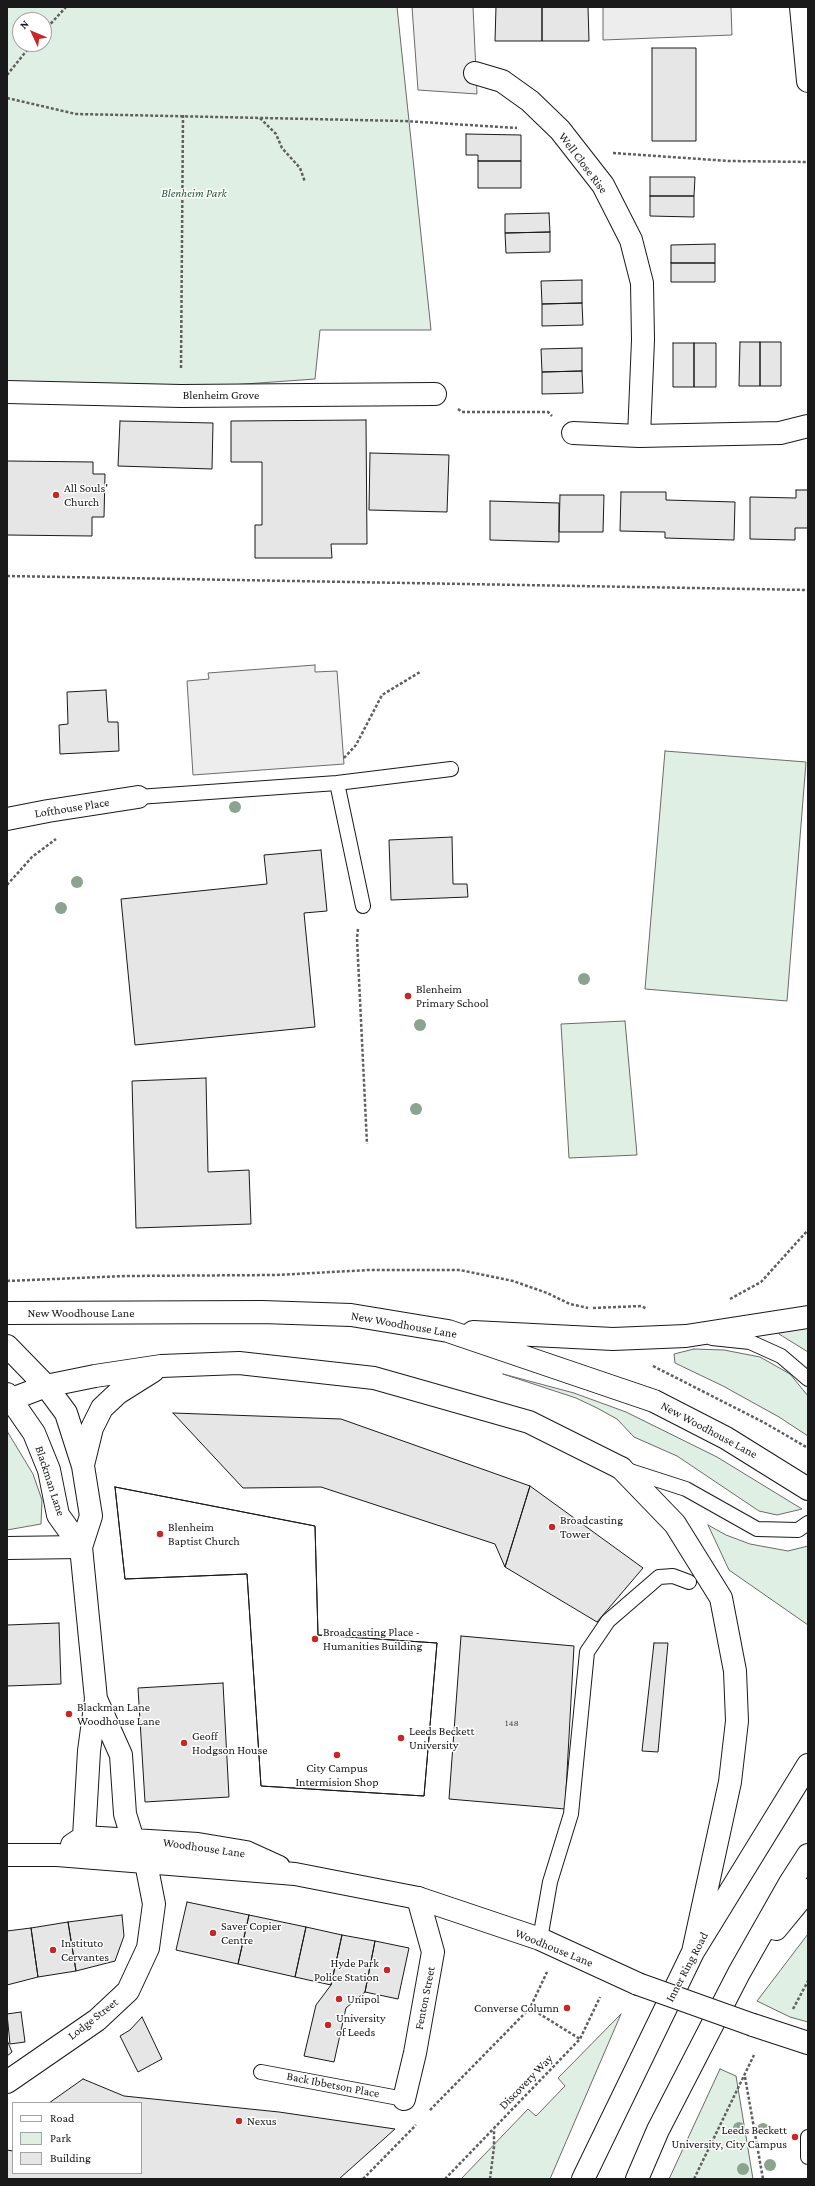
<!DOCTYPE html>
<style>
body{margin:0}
#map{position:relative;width:815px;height:2186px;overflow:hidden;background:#fff;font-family:"Crimson Pro",serif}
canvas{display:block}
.frame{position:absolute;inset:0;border:8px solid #1a1a1a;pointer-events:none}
.legend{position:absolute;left:12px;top:2102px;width:130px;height:72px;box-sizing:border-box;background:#fff;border:1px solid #a3a3a3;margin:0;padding:5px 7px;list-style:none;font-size:12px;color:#1a1a1a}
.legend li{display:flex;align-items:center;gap:8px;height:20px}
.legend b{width:20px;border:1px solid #a3a3a3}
.north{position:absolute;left:12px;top:12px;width:40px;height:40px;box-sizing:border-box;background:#fff;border:1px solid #a3a3a3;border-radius:50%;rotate:314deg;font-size:11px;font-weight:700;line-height:16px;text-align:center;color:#1a1a1a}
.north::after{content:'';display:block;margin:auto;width:14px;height:18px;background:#c62828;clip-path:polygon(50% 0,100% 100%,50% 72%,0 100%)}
</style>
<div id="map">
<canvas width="815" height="2186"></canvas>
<div class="frame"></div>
<ul class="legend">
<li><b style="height:5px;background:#fff"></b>Road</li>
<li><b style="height:11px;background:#e0efe3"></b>Park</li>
<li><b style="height:11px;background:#e6e6e6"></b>Building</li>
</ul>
<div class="north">N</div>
</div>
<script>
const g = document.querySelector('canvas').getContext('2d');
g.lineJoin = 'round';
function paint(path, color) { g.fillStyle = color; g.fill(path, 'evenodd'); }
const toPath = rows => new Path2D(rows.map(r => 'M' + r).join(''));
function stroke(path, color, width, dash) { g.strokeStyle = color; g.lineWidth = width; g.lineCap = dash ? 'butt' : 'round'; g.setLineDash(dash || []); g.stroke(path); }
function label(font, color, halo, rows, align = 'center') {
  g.font = font + ' "Crimson Pro",serif'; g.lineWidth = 3; g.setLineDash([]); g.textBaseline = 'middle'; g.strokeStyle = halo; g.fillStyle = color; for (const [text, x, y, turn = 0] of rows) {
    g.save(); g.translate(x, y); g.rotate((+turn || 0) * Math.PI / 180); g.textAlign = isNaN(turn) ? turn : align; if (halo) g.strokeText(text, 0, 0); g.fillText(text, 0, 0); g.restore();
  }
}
const green = toPath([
 [7,7,397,7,431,330,320,330,315,379,175,389,7,385,7,7],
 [20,20,44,20,44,44,20,44,20,20],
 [665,751,806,762,787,1001,645,989,665,751],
 [625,1021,637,1155,569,1158,561,1024,625,1021],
 [808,1327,808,1352,779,1334,780,1330,808,1327],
 [694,1349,724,1350,760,1357,790,1374,808,1396,808,1436,779,1417,723,1386,675,1363,674,1354,694,1349],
 [503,1374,574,1393,626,1412,717,1457,802,1509,777,1515,759,1511,677,1456,634,1437,617,1419,597,1408,576,1398,503,1374],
 [7,1431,33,1474,42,1500,41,1524,7,1530,7,1431],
 [708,1525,726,1535,750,1544,788,1551,808,1546,808,1625,729,1570,708,1525],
 [808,1934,808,2022,790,2017,757,2001,808,1934],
 [621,2014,550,2179,461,2179,528,2109,536,2116,565,2086,558,2078,621,2014],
 [720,2069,736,2076,753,2179,669,2179,720,2069]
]);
paint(green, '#e0efe3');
stroke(green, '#6a6a6a', 1);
const parking = toPath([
 [412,7,473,7,477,94,418,90,412,7],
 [603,7,731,7,732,35,603,40,603,7],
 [315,665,315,672,337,671,344,764,193,775,187,681,209,679,208,673,315,665]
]);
paint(parking, '#ededed');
stroke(parking, '#6a6a6a', 1);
const building = toPath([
 [496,7,542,7,542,41,495,41,496,7],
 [542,7,588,7,589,41,542,41,542,7],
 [652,48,696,48,696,141,652,141,652,48],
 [466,134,521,135,521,161,478,161,478,155,466,155,466,134],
 [478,161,521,161,521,188,478,188,478,161],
 [650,177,695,177,694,196,650,196,650,177],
 [650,196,694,196,694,217,650,216,650,196],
 [549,213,550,232,505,233,505,214,549,213],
 [550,232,550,252,506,253,505,233,550,232],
 [715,244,715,263,671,263,671,245,715,244],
 [671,263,715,263,715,282,671,282,671,263],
 [582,280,582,303,542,304,541,281,582,280],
 [582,303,583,325,542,326,542,304,582,303],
 [740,342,760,342,760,386,739,386,740,342],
 [760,342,781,342,781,386,760,386,760,342],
 [673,343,694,343,694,387,673,387,673,343],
 [694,343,716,343,716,387,694,387,694,343],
 [582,348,582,371,542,372,541,349,582,348],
 [582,371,583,393,542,394,542,372,582,371],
 [366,420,367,544,331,544,332,558,255,558,255,525,262,525,262,462,231,462,231,421,366,420],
 [120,421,213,423,212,469,118,466,120,421],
 [370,453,449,455,447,512,369,510,370,453],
 [7,461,93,462,93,474,105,474,104,517,92,517,92,536,7,535,7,461],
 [796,490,808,490,808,528,795,528,795,540,750,539,750,497,796,498,796,490],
 [621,492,666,492,666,500,735,502,734,540,665,538,665,532,620,531,621,492],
 [560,495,604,495,603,532,559,532,560,495],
 [490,501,559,503,559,542,490,540,490,501],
 [106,690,108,722,118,722,119,751,60,754,59,725,68,724,67,692,106,690],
 [452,837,453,884,467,884,468,897,391,900,389,840,452,837],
 [321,850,327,911,304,913,315,1027,135,1045,121,899,267,884,264,855,321,850],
 [206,1078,208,1172,249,1170,251,1224,136,1228,132,1081,206,1078],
 [173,1413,341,1419,530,1486,505,1567,495,1544,321,1487,243,1488,173,1413],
 [530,1486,643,1568,597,1622,505,1567,530,1486],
 [115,1487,315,1526,318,1635,437,1643,424,1796,261,1786,247,1574,125,1579,115,1487],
 [115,1487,315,1526,318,1635,437,1643,424,1796,261,1786,247,1574,125,1579,115,1487],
 [59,1623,61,1684,7,1686,7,1625,59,1623],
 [461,1636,574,1646,565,1809,449,1799,461,1636],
 [654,1643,668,1643,658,1752,642,1751,654,1643],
 [223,1683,229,1797,145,1802,138,1688,223,1683],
 [187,1902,249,1915,238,1964,176,1950,187,1902],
 [122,1915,124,1936,115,1961,76,1971,68,1922,122,1915],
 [249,1915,306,1927,295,1977,238,1964,249,1915],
 [68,1922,76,1971,38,1977,31,1928,68,1922],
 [306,1927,342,1935,331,1985,295,1977,306,1927],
 [31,1928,38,1977,7,1985,7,1931,31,1928],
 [342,1935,375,1941,365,1992,346,2008,334,2062,304,2056,316,2005,331,1985,342,1935],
 [375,1941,409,1948,398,1999,365,1992,375,1941],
 [21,2012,25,2042,10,2044,7,2014,21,2012],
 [142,2017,162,2059,138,2072,120,2036,130,2030,142,2017],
 [7,2040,12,2052,7,2056,7,2040],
 [83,2079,124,2096,279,2112,395,2129,339,2179,7,2179,7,2150,13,2151,13,2173,141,2173,141,2103,49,2103,83,2079]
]);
paint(building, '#e6e6e6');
stroke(building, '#1a1a1a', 1);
const service = toPath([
 [337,783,363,906],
 [138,797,337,783,451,769],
 [712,1338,750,1342,781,1356,808,1379],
 [624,1469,686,1489,757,1529,798,1530,808,1523],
 [540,1939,550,1882,571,1814,587,1652,608,1621,659,1577,673,1576,689,1582],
 [261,2072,404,2099],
 [808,2137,808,2157]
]);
const minor = toPath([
 [801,7,808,81],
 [475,73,502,81,530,101,560,130,603,185,631,240,642,283,643,340,639,436],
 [7,392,181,396,435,394],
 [573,433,639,436,780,433,808,426],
 [7,819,48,811,138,797],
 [7,1548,81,1547],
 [7,2082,97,2020,128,1991,148,1948,154,1904,146,1863],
 [404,2099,415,2053,433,1952,418,1898]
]);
const trunk = toPath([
 [7,1313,262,1312,351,1315,448,1331,654,1401,726,1438,808,1489],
 [473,1332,613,1339,686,1336,808,1317],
 [7,1346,46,1386,66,1413,83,1466,91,1516,81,1547,96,1699,89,1751,84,1837],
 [7,1394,34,1433,49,1470,58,1515,81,1547],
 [12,1399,46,1386,95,1376,161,1366,239,1363,374,1378,529,1422,621,1468],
 [83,1465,92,1428,102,1408,118,1393,153,1371],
 [96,1699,121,1755,125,1814,133,1840,139,1851],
 [72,1845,84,1837,198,1844,246,1852,279,1867],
 [7,1855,57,1855,295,1874,418,1898,540,1939,638,1984],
 [753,2025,808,2043]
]);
const motorway = toPath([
 [621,1468,675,1524,721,1598,735,1671,737,1721,730,1782,693,1952],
 [776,1929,808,1890],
 [583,2179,693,1952,808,1765],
 [637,2179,658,2130,739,1973,790,1883,808,1855]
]);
stroke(service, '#1a1a1a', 16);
stroke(minor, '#1a1a1a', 24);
stroke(trunk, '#1a1a1a', 24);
stroke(motorway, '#1a1a1a', 24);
stroke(toPath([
 [44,31,66,7],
 [7,75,32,44],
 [7,98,76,114,404,121,517,128],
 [260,118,276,134,282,148,300,168,305,182],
 [613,153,729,161,808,162],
 [181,368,183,115],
 [458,409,462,412,548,412,552,416],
 [7,576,808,590],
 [344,758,356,745,382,695,420,672],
 [7,885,32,857,56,839],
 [358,929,357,938,367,1144],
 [7,1281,125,1276,276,1275,369,1270,460,1270,513,1281,547,1293,570,1304,588,1308],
 [730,1299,761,1282,808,1230],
 [593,1308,641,1306,647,1309],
 [653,1366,763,1422,808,1448],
 [530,2008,580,2039],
 [793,2009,808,1981],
 [745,2077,763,2179],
 [430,2110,530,2008,547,1972],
 [363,2179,416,2125],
 [445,2179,580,2039,600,1997],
 [490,2179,494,2147,494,2129],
 [694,2179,754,2055]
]), '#5f5f5f', 2.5, [3, 2]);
stroke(service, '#fff', 14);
stroke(minor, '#fff', 22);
stroke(trunk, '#fff', 22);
stroke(motorway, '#fff', 22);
const trunkBridge = toPath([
 [638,1984,753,2025]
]);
stroke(trunkBridge, '#1a1a1a', 24, []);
stroke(trunkBridge, '#fff', 22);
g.fillStyle = '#8aa48f';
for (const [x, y] of [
 [235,807],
 [77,882],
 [61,908],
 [584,979],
 [420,1025],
 [416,1109],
 [739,2128],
 [763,2129],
 [770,2165],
 [743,2169]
]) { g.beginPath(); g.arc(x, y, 6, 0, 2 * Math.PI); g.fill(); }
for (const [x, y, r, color] of [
 [56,495,4,"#c62828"],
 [408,996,4,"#c62828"],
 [552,1527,4,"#c62828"],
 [160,1534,4,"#c62828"],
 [315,1639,4,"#c62828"],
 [69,1714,4,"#c62828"],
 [401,1738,4,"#c62828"],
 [184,1743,4,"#c62828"],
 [337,1755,4,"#c62828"],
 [213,1933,4,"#c62828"],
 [53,1950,4,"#c62828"],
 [387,1970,4,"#c62828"],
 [339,1999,4,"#c62828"],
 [567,2008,4,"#c62828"],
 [328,2025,4,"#c62828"],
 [239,2121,4,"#c62828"],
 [795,2137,4,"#c62828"]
]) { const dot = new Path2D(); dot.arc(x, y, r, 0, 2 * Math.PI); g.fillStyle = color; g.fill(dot); stroke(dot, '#fff', 1.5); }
label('10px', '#4d4d4d', null, [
 ["148",512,1723]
]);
label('12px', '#1a1a1a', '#fff', [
 ["Well Close Rise",583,163,53],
 ["Blenheim Grove",221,395],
 ["Lofthouse Place",72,808,-9],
 ["New Woodhouse Lane",81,1313],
 ["New Woodhouse Lane",404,1325,10],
 ["New Woodhouse Lane",709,1430,28],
 ["Blackman Lane",50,1481,72],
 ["Woodhouse Lane",204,1848,8],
 ["Woodhouse Lane",554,1948,22],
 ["Inner Ring Road",687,1967,-62],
 ["Fenton Street",425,1998,-79],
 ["Lodge Street",93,2019,-38],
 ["Discovery Way",526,2082,-46],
 ["Back Ibbetson Place",333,2085,11]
]);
label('italic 12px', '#2b5a34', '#fff', [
 ["Blenheim Park",194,193]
]);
label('12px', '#1a1a1a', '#fff', [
 ["All Souls'",64,488],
 ["Church",64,502],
 ["Blenheim",416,989],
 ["Primary School",416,1003],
 ["Broadcasting",560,1520],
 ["Tower",560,1534],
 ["Blenheim",168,1527],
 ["Baptist Church",168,1541],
 ["Broadcasting Place -",323,1632],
 ["Humanities Building",323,1646],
 ["Blackman Lane",77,1707],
 ["Woodhouse Lane",77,1721],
 ["Leeds Beckett",409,1731],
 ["University",409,1745],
 ["Geoff",192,1736],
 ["Hodgson House",192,1750],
 ["City Campus",337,1768,"center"],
 ["Intermision Shop",337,1782,"center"],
 ["Saver Copier",221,1926],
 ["Centre",221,1940],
 ["Instituto",61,1943],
 ["Cervantes",61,1957],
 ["Hyde Park",379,1963,"right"],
 ["Police Station",379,1977,"right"],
 ["Unipol",347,1999],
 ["Converse Column",559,2008,"right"],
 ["University",336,2018],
 ["of Leeds",336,2032],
 ["Nexus",247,2121],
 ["Leeds Beckett",787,2130,"right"],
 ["University, City Campus",787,2144,"right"]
], 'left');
</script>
